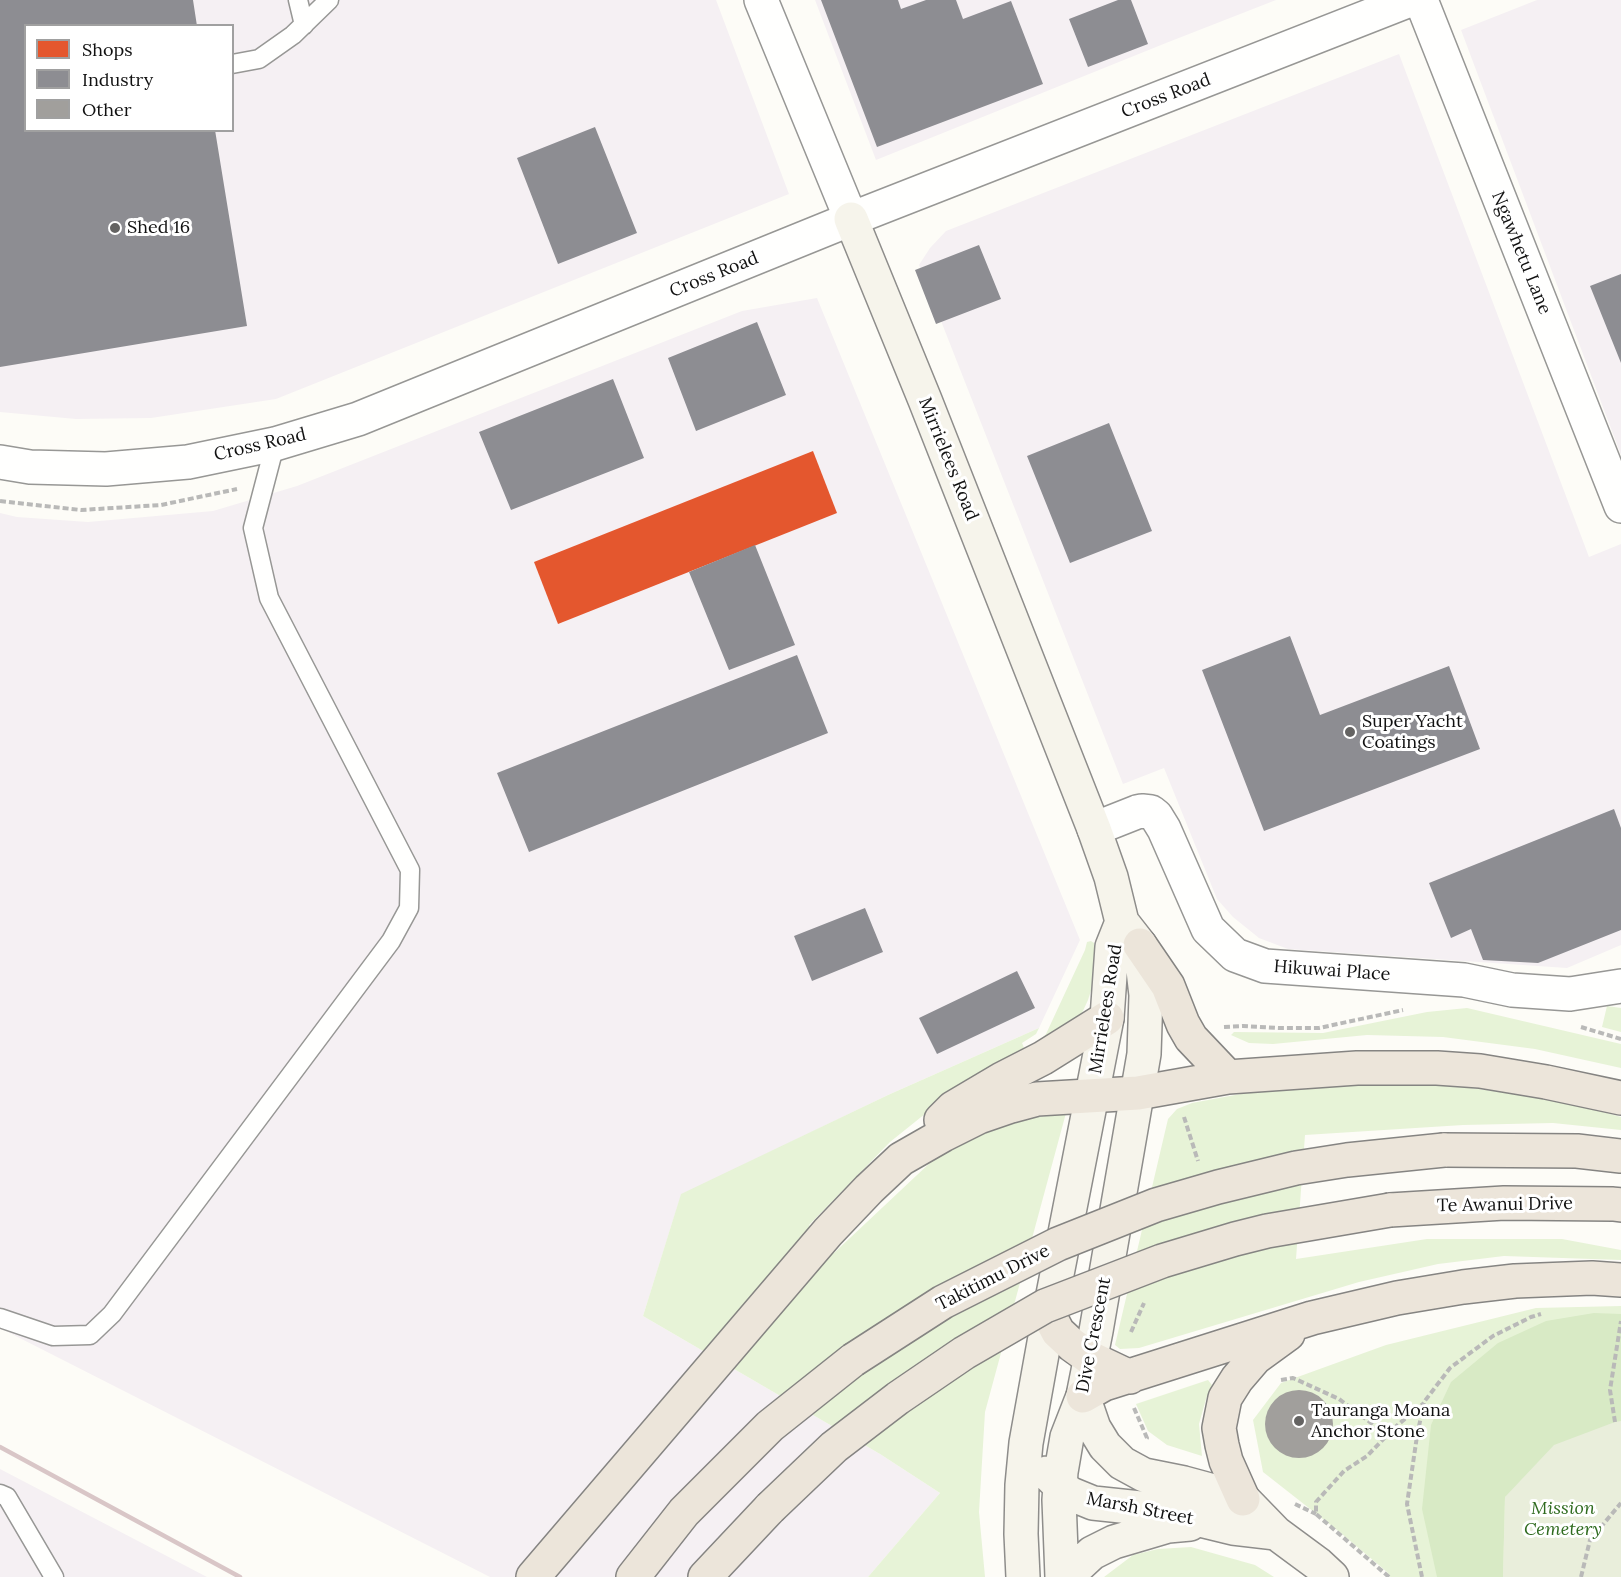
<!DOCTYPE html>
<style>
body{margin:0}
#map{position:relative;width:1621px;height:1577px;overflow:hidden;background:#fdfcf7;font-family:Lora,serif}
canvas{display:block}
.legend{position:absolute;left:24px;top:24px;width:210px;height:108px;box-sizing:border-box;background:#fff;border:2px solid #a0a0a0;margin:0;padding:8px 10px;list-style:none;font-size:18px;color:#111}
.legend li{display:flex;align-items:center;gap:12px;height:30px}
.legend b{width:30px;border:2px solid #a0a0a0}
</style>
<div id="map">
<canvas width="1621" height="1577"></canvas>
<ul class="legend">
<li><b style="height:16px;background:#e4572e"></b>Shops</li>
<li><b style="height:16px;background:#8d8d92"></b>Industry</li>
<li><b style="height:16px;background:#a19f9c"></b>Other</li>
</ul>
</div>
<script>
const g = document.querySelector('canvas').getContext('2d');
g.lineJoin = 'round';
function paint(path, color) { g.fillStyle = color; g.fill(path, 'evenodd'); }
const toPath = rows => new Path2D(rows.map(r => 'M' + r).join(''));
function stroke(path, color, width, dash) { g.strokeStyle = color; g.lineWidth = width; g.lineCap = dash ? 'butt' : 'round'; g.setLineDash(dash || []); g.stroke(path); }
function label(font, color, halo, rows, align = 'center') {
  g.font = font + ' Lora,serif'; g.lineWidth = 6; g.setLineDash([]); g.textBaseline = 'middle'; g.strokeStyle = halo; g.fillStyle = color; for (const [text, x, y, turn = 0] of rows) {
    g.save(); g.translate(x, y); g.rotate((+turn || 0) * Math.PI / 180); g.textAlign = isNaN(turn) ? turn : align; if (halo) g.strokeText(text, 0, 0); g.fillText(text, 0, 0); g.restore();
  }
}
paint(toPath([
 [0,0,716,0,789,194,276,399,151,418,76,419,0,412],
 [26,26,232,26,232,130,26,130],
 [815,0,1276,0,1166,43,876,160],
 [1537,0,1621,0,1621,455,1461,30],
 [1399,54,1589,557,1621,544,1621,945,1567,968,1288,949,1259,938,1233,917,1217,899,1164,768,1123,784,919,265,930,248,946,231],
 [817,298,1080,940,1039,1028,888,1095,681,1195,643,1316,880,1454,940,1493,868,1577,490,1577,0,1328,0,513,17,517,88,522,213,511,297,486,742,311],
 [0,1469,207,1577,0,1577]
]), '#f5f0f3');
paint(toPath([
 [1091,941,1094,943,1094,981,1088,1000,1082,1013,1074,1021,1068,1023,1063,1030,1037,1043,1046,1034,1085,950,1087,942],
 [1607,1006,1621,1008,1621,1032,1602,1027],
 [1467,1008,1621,1044,1621,1068,1535,1049,1443,1037,1367,1035,1273,1044,1249,1043,1231,1035,1234,1032,1323,1033,1427,1012],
 [1039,1028,1036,1034,1022,1043,1025,1050,966,1081,890,1142,809,1225,834,1253,933,1160,1004,1122,1066,1113,985,1412,979,1512,985,1577,868,1577,940,1493,880,1454,643,1316,681,1194,888,1095],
 [1427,1082,1560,1100,1621,1117,1621,1130,1553,1123,1463,1125,1305,1135,1296,1259,1427,1239,1562,1239,1621,1250,1621,1260,1504,1256,1438,1264,1359,1282,1139,1348,1120,1349,1115,1345,1168,1119,1177,1109,1192,1103,1246,1093,1316,1087],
 [1621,1306,1621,1577,1390,1577,1387,1572,1342,1534,1263,1472,1253,1420,1281,1383,1386,1345,1536,1308],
 [1208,1380,1212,1385,1206,1399,1199,1424,1202,1456,1167,1445,1148,1431,1136,1404],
 [1191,1547,1255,1565,1274,1577,1104,1577,1133,1555,1158,1549]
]), '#e7f3d7');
paint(toPath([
 [1594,1313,1621,1314,1621,1427,1505,1497,1503,1577,1437,1577,1422,1509,1431,1425,1451,1382,1498,1343,1546,1321]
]), '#d8eac5');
paint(toPath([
 [1621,1421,1621,1577,1503,1577,1505,1497,1554,1445,1615,1422]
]), '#e9eedb');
paint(toPath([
 [813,451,837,513,558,624,534,562]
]), '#e4572e');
paint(toPath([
 [0,0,193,0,197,26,26,26,26,130,215,130,247,326,0,367],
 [821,0,898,0,901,9,926,0,956,0,963,19,1011,1,1043,84,877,147],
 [1118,0,1131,0,1148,44,1088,67,1069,19],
 [595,127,637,233,558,264,517,158],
 [979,245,1001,299,936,324,915,270],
 [1621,274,1621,363,1590,286],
 [757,322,786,395,696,431,668,358],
 [613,379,644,458,511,510,479,432],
 [1109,423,1152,531,1070,563,1027,456],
 [755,545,795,645,729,670,689,572],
 [1290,636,1320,715,1449,666,1480,749,1264,831,1202,670],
 [797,655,828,733,529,852,497,773],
 [1614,809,1621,828,1621,930,1538,963,1483,960,1471,929,1451,938,1429,883],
 [865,908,883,952,812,981,794,936],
 [1017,971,1035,1008,937,1054,919,1018]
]), '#8d8d92');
paint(toPath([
 '1265 1424a34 34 0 1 1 68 0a34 34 0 1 1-68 0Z'
]), '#a19f9c');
const service = toPath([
 [298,0,304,25],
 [232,64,259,59,293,35,329,0],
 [0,1318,53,1336,90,1335,112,1314,391,941,409,908,410,870,269,598,253,528,275,444],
 [0,1494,7,1497,54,1577]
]);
const minor = toPath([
 [761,0,851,219],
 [1421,0,1621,506],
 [0,462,30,467,106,469,188,462,275,444,358,419,851,219,1410,0],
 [1094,829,1137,812,1142,811,1151,812,1156,816,1164,829,1208,929,1235,955,1265,966,1464,980,1512,990,1570,994,1621,986]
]);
const secondary = toPath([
 [851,219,925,400,1094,829,1111,877,1122,922,1140,945,1146,995,1144,1054,1096,1331,1083,1396,1067,1437,1061,1472,1059,1500,1062,1577],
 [1083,1396,1094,1428,1105,1446,1122,1463,1144,1475,1184,1483,1243,1499,1276,1533,1318,1564,1332,1577],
 [1047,1473,1060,1486,1071,1494,1093,1503,1159,1510,1233,1528,1276,1533],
 [1023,1577,1021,1534,1022,1485,1026,1443,1049,1315,1107,1018,1112,947,1122,922],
 [1066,1577,1092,1553,1114,1542,1168,1526,1190,1524]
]);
const trunk = toPath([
 [1140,945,1168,986,1183,1024,1191,1038,1228,1077],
 [941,1120,953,1108,1002,1079,1043,1058,1107,1018],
 [1444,1150,1577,1151,1621,1156],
 [1390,1210,1504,1203,1613,1204,1621,1205],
 [1049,1315,1058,1332,1072,1345,1090,1358,1130,1377],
 [1083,1396,1104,1384,1249,1338,1312,1318,1397,1298,1463,1287,1515,1281,1592,1278,1621,1280],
 [1243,1499,1226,1461,1222,1445,1219,1428,1225,1398,1237,1379,1255,1358,1288,1334],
 [533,1577,828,1232,869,1189,901,1159,943,1135,979,1117,1011,1106,1037,1099,1138,1093,1228,1077,1357,1068,1437,1068,1480,1071,1546,1082,1621,1098],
 [633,1577,684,1512,770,1426,853,1360],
 [705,1577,770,1508]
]);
stroke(service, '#979795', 21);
stroke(minor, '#979795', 36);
stroke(secondary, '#8e8d8b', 36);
stroke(trunk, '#858482', 36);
stroke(toPath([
 [0,501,81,510,161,505,237,489],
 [1224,1027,1243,1026,1278,1028,1319,1028,1403,1010],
 [1581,1027,1621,1039],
 [1184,1117,1198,1161],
 [1131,1332,1144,1303],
 [1281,1380,1293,1378,1339,1399,1387,1435],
 [1134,1408,1147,1438,1146,1439],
 [1615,1422,1610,1390,1621,1321],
 [1295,1504,1316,1514],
 [1389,1577,1316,1514,1316,1502,1344,1471,1367,1456,1394,1428,1424,1403],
 [1422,1577,1407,1504,1417,1436,1424,1402,1450,1368,1493,1336,1531,1317,1541,1314],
 [1581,1577,1590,1540,1621,1503]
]), '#b9b9b8', 4, [6, 3]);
stroke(service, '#fffffe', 18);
stroke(minor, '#fffffe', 33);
stroke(secondary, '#f6f4eb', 33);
stroke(trunk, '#ece5da', 33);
stroke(toPath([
 [0,1447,240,1577]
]), '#d9c6c7', 4.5);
const trunkBridge = toPath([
 [853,1360,943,1302,1058,1244,1156,1205,1218,1187,1296,1168,1347,1160,1444,1150],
 [770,1508,834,1447,898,1398,964,1353,1045,1306,1162,1261,1235,1239,1267,1231,1390,1210]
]);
stroke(trunkBridge, '#858482', 36, []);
stroke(trunkBridge, '#ece5da', 33);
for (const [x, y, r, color] of [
 [115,228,6,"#646362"],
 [1350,732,6,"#646362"],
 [1299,1421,6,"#646362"]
]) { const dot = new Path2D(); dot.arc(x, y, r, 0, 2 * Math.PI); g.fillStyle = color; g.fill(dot); stroke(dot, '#fff', 2); }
label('18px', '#111', '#fff', [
 ["Cross Road",1166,96,-21],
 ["Ngawhetu Lane",1521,253,68],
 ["Cross Road",714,275,-22],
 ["Cross Road",260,445,-13],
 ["Mirrielees Road",948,459,68],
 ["Hikuwai Place",1332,971,4],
 ["Mirrielees Road",1106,1009,-81],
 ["Te Awanui Drive",1505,1205,-1],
 ["Takitimu Drive",993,1278,-27],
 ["Dive Crescent",1094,1335,-79],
 ["Marsh Street",1140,1509,11]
]);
label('18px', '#111', '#fff', [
 ["Shed 16",127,228],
 ["Super Yacht",1362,722],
 ["Coatings",1362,743],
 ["Tauranga Moana",1311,1411],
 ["Anchor Stone",1311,1432]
], 'left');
label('italic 18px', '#2f6b1f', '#fff', [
 ["Mission",1563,1509],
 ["Cemetery",1563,1530]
]);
</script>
